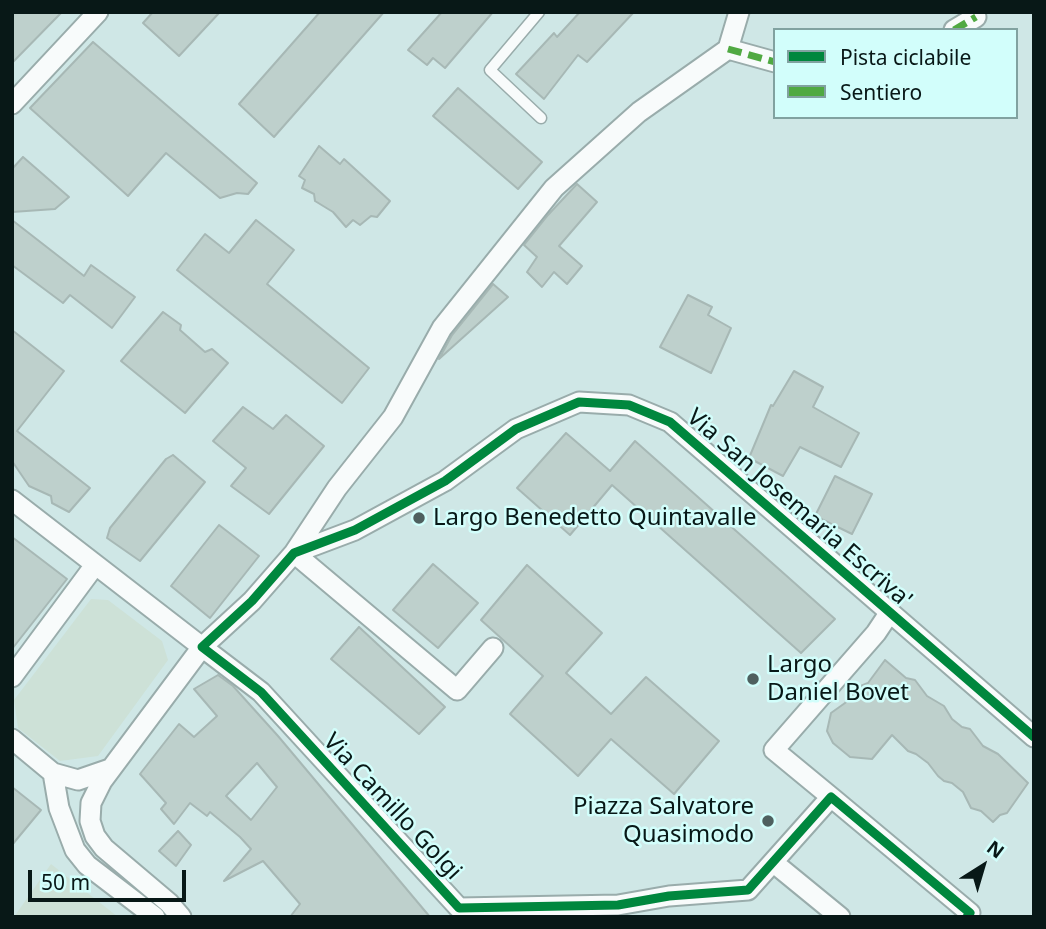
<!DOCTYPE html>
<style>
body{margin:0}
#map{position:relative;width:1046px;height:929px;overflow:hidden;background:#cfe7e6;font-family:"Noto Sans",sans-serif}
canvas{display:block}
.frame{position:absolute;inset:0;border:14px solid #081817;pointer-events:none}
.legend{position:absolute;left:773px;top:28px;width:245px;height:91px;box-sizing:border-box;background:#d2fefb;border:2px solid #81a2a0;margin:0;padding:9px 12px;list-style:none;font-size:21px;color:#081817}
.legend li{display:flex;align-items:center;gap:14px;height:35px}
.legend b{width:35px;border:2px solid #81a2a0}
.north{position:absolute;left:948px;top:831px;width:70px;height:70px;-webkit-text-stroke:5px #d2fefb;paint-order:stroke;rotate:37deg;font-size:19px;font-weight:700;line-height:28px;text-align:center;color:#081817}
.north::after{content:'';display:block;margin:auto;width:24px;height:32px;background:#081817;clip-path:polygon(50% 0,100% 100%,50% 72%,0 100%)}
.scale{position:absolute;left:28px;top:870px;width:158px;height:32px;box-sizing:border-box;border:4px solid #081817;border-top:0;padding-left:9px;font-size:21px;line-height:24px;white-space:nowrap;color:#081817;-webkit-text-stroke:5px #d2fefb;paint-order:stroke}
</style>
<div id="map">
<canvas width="1046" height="929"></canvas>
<div class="frame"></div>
<ul class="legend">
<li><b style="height:9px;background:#00873e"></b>Pista ciclabile</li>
<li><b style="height:9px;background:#50a942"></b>Sentiero</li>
</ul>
<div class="north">N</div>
<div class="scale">50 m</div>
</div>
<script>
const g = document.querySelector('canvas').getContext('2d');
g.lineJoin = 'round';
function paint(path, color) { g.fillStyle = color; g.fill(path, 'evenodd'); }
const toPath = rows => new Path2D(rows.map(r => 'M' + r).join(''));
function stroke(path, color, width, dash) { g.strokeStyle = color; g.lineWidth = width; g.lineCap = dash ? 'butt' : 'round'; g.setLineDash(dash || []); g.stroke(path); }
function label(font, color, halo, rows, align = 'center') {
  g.font = font + ' "Noto Sans",sans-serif'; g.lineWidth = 5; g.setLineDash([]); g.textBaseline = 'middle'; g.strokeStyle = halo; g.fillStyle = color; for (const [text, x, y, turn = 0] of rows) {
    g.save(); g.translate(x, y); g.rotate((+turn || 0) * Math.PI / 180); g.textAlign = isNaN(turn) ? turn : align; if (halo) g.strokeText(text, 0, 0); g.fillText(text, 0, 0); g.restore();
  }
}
paint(toPath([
 [91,599,108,600,162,641,168,660,98,756,60,761,18,728,14,700],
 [51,864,118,917,14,917]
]), '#cde1d7');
const building = toPath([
 [12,12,62,12,12,63,12,12],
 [153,12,220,12,179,56,143,23,153,12],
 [320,12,384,12,274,137,239,104,320,12],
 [442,12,493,12,445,68,433,58,427,65,408,50,442,12],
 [580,12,634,12,587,62,578,55,544,99,516,74,554,33,557,37,580,12],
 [93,42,257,183,248,194,237,193,220,198,166,153,128,196,30,108,93,42],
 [458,88,542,162,518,189,433,116,458,88],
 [319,146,340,164,344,159,390,201,377,217,371,216,360,225,353,220,346,227,333,212,315,201,314,194,302,188,305,180,299,176,319,146],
 [23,157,69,197,55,209,12,212,12,169,23,157],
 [577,184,597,202,559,246,582,266,567,284,554,272,542,287,527,272,537,257,524,245,548,215,577,184],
 [12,220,84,276,91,265,135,297,112,328,70,295,63,303,12,265,12,220],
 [256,220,294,250,267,284,369,368,342,403,177,270,205,234,229,253,256,220],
 [493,284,508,297,439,359,452,335,493,284],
 [688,295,712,307,708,315,731,328,711,373,660,347,688,295],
 [163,312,181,325,180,330,205,352,212,349,228,363,185,413,121,361,163,312],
 [12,330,64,371,17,431,90,488,69,512,52,503,51,496,29,486,12,461,12,330],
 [794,371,823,387,813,407,859,433,841,467,800,447,783,476,749,458,771,405,773,406,794,371],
 [243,407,273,429,286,415,324,446,269,514,231,486,246,468,213,441,243,407],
 [566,433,610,471,635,441,835,619,801,653,612,485,570,535,517,488,566,433],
 [173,455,205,482,140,561,107,538,110,528,166,459,173,455],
 [835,476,872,494,852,534,815,516,835,476],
 [219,525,259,556,210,618,171,586,219,525],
 [12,537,67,579,12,649,12,537],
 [433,564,478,603,438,648,393,610,433,564],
 [527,565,602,633,566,673,611,714,646,677,719,741,674,794,611,739,578,776,510,714,543,676,481,620,527,565],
 [359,627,445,707,419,734,331,659,359,627],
 [885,660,906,678,915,680,927,696,944,706,952,719,962,727,970,729,983,746,998,754,1028,783,1007,813,1000,815,993,822,981,811,971,808,963,792,952,783,944,781,938,776,928,763,916,754,908,751,892,735,872,759,850,757,833,743,827,731,831,713,845,703,858,687,868,683,885,660],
 [218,675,233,686,278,736,430,917,290,917,300,904,263,861,224,881,251,849,240,837,210,812,207,816,190,803,174,824,161,809,166,803,140,774,179,724,194,737,217,716,194,689,218,675],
 [257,763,277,787,251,820,226,796,257,763],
 [12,787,41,810,12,845,12,787],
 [178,831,191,845,176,866,159,851,178,831]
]);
paint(building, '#bed0cc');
stroke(building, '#a7b8b5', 2);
const lane = toPath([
 [539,12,490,70,541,118]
]);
const street = toPath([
 [954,30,976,17],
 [728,49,775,62],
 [12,104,98,12],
 [12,500,202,647,102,781,91,803,90,821,95,836,104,848,169,903,181,917],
 [493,648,457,690,294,553,337,488,393,417,442,328,554,188,639,112,728,49,739,12],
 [12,677,95,565],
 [12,739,53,773,78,780,110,769],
 [53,773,59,808,75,850,87,865,155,917],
 [831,797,774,750,876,633,890,612],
 [774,863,840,917],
 [967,917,970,913,831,797,748,890,669,896,618,905,459,908,261,692,202,647,252,601,294,553,355,530,445,481,516,429,579,402,629,405,670,422,1034,737]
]);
stroke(lane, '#99acab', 13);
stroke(street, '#99acab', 23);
stroke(lane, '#f8fbfb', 10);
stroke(street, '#f8fbfb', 19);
stroke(toPath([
 [954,30,976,17],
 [728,49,775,62]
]), '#50a942', 7, [14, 7]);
stroke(toPath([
 [967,917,970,913,831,797,748,890,669,896,618,905,459,908,261,692,202,647,252,601,294,553,355,530,445,481,516,429,579,402,629,405,670,422,1034,737]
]), '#00873e', 9);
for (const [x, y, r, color] of [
 [419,518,7,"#4e605f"],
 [753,679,7,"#4e605f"],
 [768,821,7,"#4e605f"]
]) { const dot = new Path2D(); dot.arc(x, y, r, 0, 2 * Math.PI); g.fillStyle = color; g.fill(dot); stroke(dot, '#d2fefb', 2.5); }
label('24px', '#081817', '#d2fefb', [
 ["Via San Josemaria Escriva'",799,509,41],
 ["Via Camillo Golgi",392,807,47]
]);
label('24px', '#081817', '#d2fefb', [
 ["Largo Benedetto Quintavalle",433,518],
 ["Largo",767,665],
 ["Daniel Bovet",767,693],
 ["Piazza Salvatore",754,807,"right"],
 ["Quasimodo",754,835,"right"]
], 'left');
</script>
